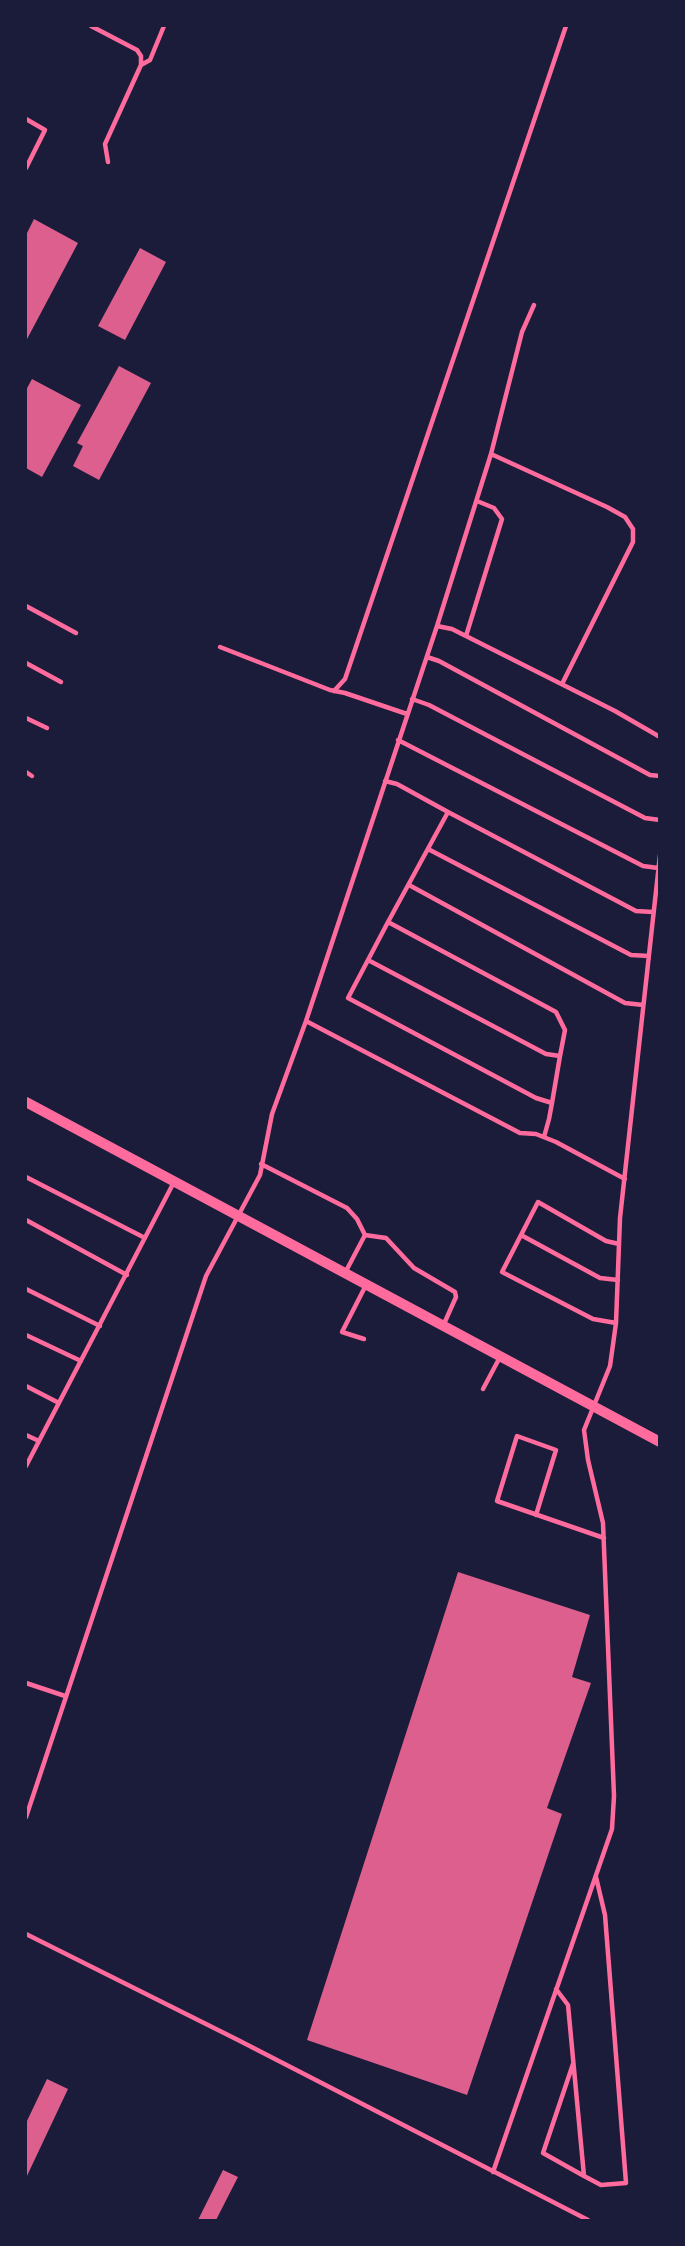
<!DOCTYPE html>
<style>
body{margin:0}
#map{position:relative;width:685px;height:2246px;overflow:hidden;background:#1b1b3a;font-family:Cabin,sans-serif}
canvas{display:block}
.frame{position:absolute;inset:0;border:27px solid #1b1b3a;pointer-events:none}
</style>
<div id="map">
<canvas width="685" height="2246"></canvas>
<div class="frame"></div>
</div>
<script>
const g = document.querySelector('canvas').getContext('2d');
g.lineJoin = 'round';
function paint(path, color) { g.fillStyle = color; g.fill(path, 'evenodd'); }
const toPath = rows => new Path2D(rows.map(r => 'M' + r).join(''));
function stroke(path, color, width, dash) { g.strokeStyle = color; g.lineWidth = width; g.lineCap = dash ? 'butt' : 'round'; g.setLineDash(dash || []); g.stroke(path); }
paint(toPath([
 [34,219,78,243,26,341,26,235],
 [140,248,166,262,125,340,98,326],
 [119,366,151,383,99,480,73,466,83,446,77,443],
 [32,379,81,405,42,477,26,468,26,390],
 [458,1572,590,1615,572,1677,591,1683,547,1808,562,1814,467,2095,307,2040],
 [47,2079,68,2089,26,2178,26,2123],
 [223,2170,238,2177,216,2220,198,2220]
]), '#dd5f8e');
stroke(toPath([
 [91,26,137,50,141,56,141,65,105,144,108,162],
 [141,65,150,60,164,26],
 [26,119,45,130,26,168],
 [491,454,607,507,625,517,633,529,633,542,562,684],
 [26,606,76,633],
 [437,626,491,454,522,332,534,305],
 [466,636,502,519,494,508,477,501],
 [220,647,330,690,345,693,407,714],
 [427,657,439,661,650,775,660,776],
 [26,663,61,682],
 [334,691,345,679,566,26],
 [412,699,429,705,645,818,660,820],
 [26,718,47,728],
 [398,740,643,866,658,868],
 [26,772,32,776],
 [385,781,397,784,448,812],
 [428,849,631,955,649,956],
 [409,885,625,1003,643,1005],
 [388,922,448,812,636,911,653,912],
 [368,960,546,1054,560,1056],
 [306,1021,520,1133,536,1134,556,1142,625,1179],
 [544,1137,549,1119,552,1103,560,1056,565,1030,556,1012,388,922,348,998,536,1098,552,1103],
 [261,1164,347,1208,357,1219,365,1235,345,1273],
 [26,1177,145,1238],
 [26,1220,127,1275],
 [365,1235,386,1238,414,1268,455,1292,456,1297,443,1326],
 [521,1235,600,1278,618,1280],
 [26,1289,100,1326],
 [616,1323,593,1319,502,1272,538,1202,606,1241,619,1244],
 [26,1335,81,1361],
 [364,1339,342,1332,366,1285],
 [26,1386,59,1403],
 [483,1389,500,1357],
 [26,1435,39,1441],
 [26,1466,174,1182],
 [536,1515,556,1450,517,1436,497,1501,604,1538],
 [26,1683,65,1696],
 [26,1817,206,1276,260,1175,272,1114,306,1021,437,626,452,629,615,711,660,737],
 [26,1934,238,2040,588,2220],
 [556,1989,568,2005,584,2176,601,2185,626,2183,605,1915,596,1877],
 [573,2064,543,2153,584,2176],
 [493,2172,612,1829,614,1796,603,1523,588,1460,584,1430,610,1366,616,1323,620,1218,660,855]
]), '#ff6b9d', 4.5);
stroke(toPath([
 [26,1102,660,1442]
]), '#ff6b9d', 10);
</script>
